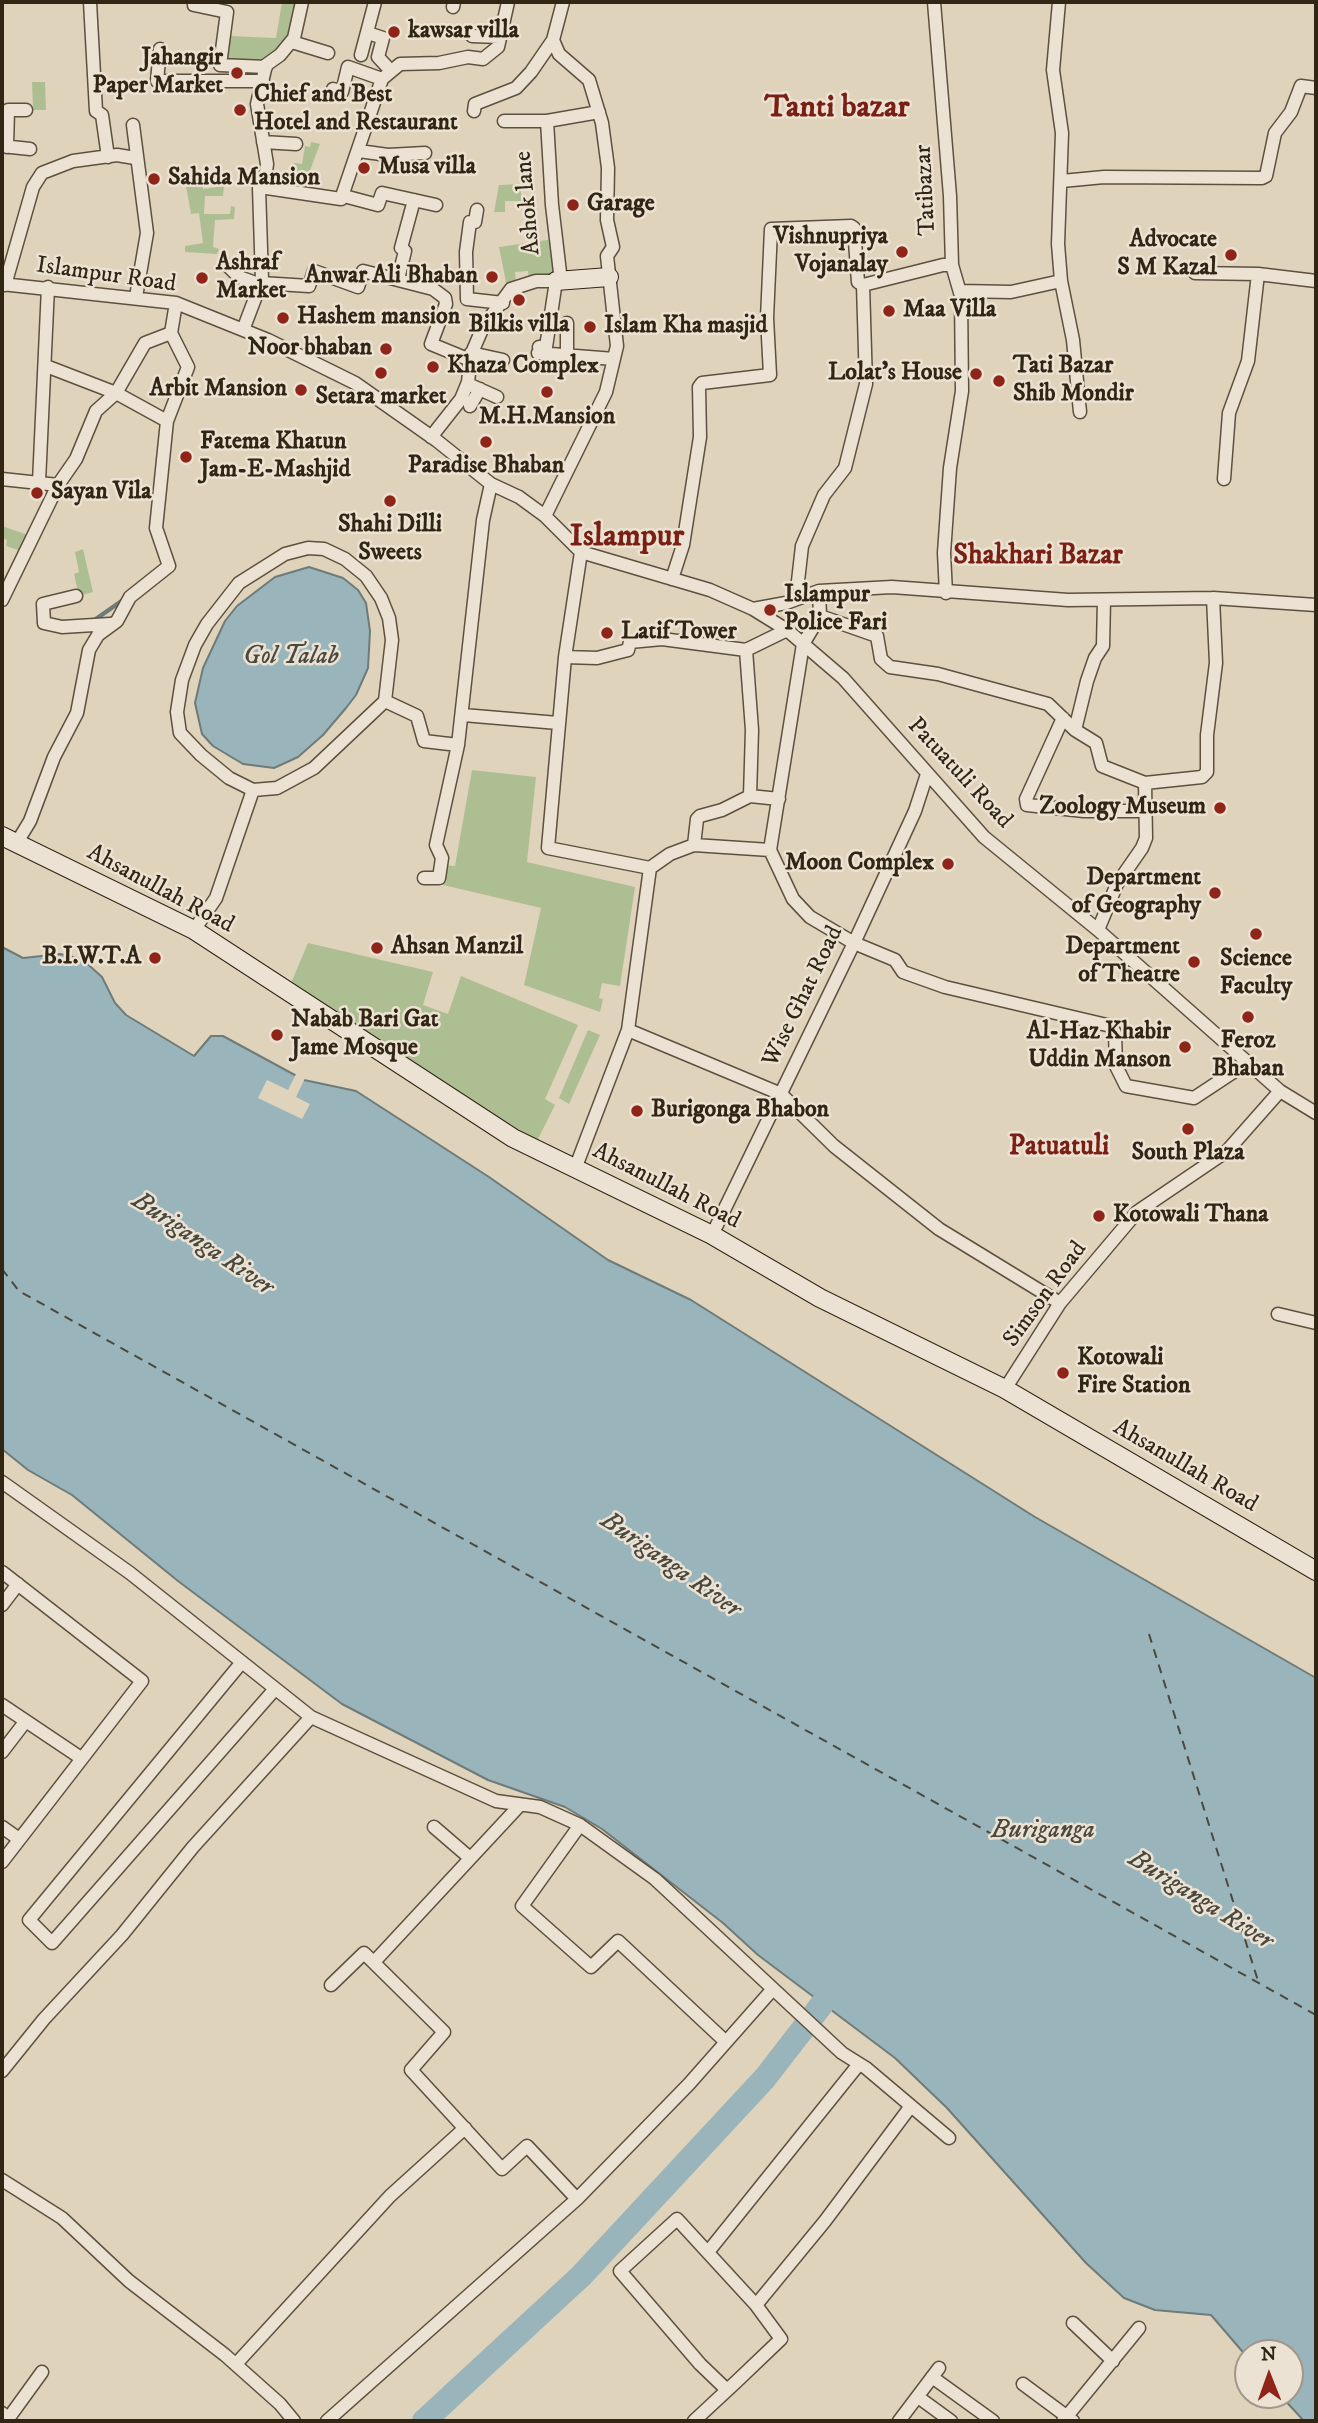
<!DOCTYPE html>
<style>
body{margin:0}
#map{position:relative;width:1318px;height:2423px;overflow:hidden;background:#e0d3bb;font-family:"IM FELL DW Pica",serif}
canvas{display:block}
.frame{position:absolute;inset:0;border:4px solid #312514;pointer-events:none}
.north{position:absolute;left:1234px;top:2339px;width:70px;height:70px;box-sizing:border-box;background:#ebe2d3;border:2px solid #a19687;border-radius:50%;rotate:359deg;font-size:19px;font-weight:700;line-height:28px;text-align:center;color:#312514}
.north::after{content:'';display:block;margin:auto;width:24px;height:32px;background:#8f2418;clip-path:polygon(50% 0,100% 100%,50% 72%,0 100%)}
</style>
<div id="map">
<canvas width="1318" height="2423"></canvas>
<div class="frame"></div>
<div class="north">N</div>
</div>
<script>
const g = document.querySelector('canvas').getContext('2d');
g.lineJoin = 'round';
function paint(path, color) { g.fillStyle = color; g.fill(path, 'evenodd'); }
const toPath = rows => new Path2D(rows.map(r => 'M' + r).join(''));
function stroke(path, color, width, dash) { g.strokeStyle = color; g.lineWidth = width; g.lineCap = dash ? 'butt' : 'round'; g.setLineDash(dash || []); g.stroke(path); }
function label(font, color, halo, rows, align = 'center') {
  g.font = font + ' "IM FELL DW Pica",serif'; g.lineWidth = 5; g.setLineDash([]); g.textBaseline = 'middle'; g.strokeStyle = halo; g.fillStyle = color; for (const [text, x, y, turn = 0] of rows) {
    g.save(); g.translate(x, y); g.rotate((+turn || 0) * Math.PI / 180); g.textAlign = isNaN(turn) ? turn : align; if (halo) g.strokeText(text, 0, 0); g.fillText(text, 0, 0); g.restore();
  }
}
paint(toPath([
 [282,2,298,2,293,34,262,63,225,61,230,36,276,38],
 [32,82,45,82,46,110,33,110],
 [311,142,320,144,306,181,293,179,294,163,302,164,305,146,310,147],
 [199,172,203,189,224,186,223,196,205,196,204,214,230,214,231,206,235,207,234,219,215,220,213,247,219,249,217,254,185,252,185,246,203,243,199,213,191,214,186,186,179,186,178,178],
 [521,184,521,201,505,201,505,212,494,212,499,185],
 [554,239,558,279,529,283,528,271,515,272,516,284,508,292,499,247],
 [2,526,31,536,24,552,6,546,7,540,2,538],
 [83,549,93,592,79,596,74,574,79,572,75,552],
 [472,770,536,777,527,862,635,887,620,986,602,983,599,998,603,999,600,1012,524,985,541,908,439,884,443,865,455,866],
 [308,943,433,972,423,1005,448,1014,461,976,578,1025,545,1099,555,1105,537,1141,288,990],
 [588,1030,600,1035,569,1104,559,1098]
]), '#aebe93');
const water = toPath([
 [309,567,343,578,358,590,366,603,370,631,368,668,356,695,346,708,323,735,298,757,274,768,243,764,213,746,202,734,195,703,203,668,225,621,237,606,275,577,309,567],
 [2,947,23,958,60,954,82,959,102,977,115,1003,126,1015,194,1056,211,1036,223,1036,304,1080,356,1091,489,1177,608,1260,691,1300,1035,1517,1316,1678,1316,2421,1304,2421,1280,2395,1290,2395,1290,2353,1248,2353,1248,2358,1211,2315,1155,2310,1124,2298,1086,2263,947,2108,895,2058,758,1955,723,1923,602,1829,565,1807,488,1780,342,1704,178,1581,72,1495,28,1470,2,1449,2,947]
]);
paint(water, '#99b5bb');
stroke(water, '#6f7b78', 2);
paint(toPath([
 [297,1072,306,1076,296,1097,310,1104,302,1119,258,1098,267,1080,288,1090]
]), '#e0d3bb');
stroke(toPath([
 [93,621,123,600]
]), '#6f7b78', 4.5);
stroke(toPath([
 [424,2421,581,2276,765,2078,843,1977]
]), '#99b5bb', 24);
stroke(toPath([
 [2,1269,19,1291,1316,2015],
 [1149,1634,1259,1984]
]), '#4b493e', 2, [9, 7]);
const street = toPath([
 [90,2,96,111,102,115,108,157],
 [194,2,194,5,227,12,220,65,266,67],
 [934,2,950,196,952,265,961,296,962,391,950,468,944,553,946,593],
 [1059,2,1053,70,1062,133,1058,244,1061,281,1073,340,1080,412],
 [453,7,454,2],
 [368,33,383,38,378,57,391,71],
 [472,36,499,37],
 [292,42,328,53],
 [160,49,157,81,263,81],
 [361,55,375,2],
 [333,89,342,92,348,67,382,79],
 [474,111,475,104,516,88,531,72,553,40,563,2],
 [504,121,547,121,599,112],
 [547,121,552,205,561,281],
 [133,125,147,233,136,297],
 [263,142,296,144],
 [2,146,30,149],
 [7,147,8,110,26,110],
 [359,151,388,155,425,153],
 [1062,181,1104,177,1262,178,1266,176,1275,133,1291,112,1301,86,1316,88],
 [260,187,341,199,382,79,400,64,439,63,468,57,483,59,498,47,508,2],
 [344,196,378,205,382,193,436,205],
 [477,210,475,222,470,222,466,252,467,299,503,303],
 [227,265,239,277,261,285],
 [1195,273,1258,274,1316,281],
 [398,279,405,251,401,248,414,200],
 [261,283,309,286,314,271,358,287,363,271,433,289,445,298,446,304,431,344,470,360],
 [2,284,176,303,268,340,355,383,436,440,491,484,519,497,545,516,581,552,710,590,753,609,787,630,843,678,984,837,1098,930,1280,1091,1316,1113],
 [5,285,33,187,42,173,73,161,117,155,135,158],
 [863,285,943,265,952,265],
 [960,291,1011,292,1061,281],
 [243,330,262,280,259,188,265,179,267,164,257,104,266,65,280,55,294,38,302,2],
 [471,353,503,360],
 [538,353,614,359],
 [567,356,567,323],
 [46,366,116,393,167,421],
 [468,384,497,397],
 [470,406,480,389],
 [431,437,461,399,468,382,471,355,483,327,511,289,536,281,556,281,546,347,539,347],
 [2,479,58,485],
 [1224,479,1229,413,1248,361,1258,274],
 [39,482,48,287],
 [545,516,606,392,617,346,607,256,613,247,607,220,608,168,602,123,589,80,559,54,553,40],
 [308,548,324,549,345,559,366,576,381,598,389,618,392,640,385,701,314,768,277,788,253,790,229,778,201,755,180,733,177,712,182,680,195,645,207,624,239,583,285,554,308,548],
 [672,579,683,545,700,437,699,387,702,383,770,375,767,318,771,229,851,226,854,228,858,282,863,285,866,384,845,468,824,495,802,546,798,581,801,597],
 [819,591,820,616,803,644,770,850,793,899,810,917,854,943,895,960,903,972,945,987,1111,1026,1115,1033,1116,1066,1126,1086,1194,1098,1247,1063],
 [76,596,43,604,44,623,62,627,110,624],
 [2,600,58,485,76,459,96,411,116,393,145,343,171,333],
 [753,609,786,603,819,591,892,587,1068,600,1213,598,1316,605],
 [820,616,877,636,881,659,890,667,938,674,1048,704,1075,730,1096,743,1102,766,1145,783,1202,777,1207,772,1207,735,1216,663,1213,598],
 [746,650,752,730,750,796],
 [565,657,597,658,628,650,630,642,662,639,746,650,787,630],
 [385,701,417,716,424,741,458,745],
 [463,715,558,723],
 [1063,718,1026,799,1027,805,1084,811,1145,811],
 [1075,730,1087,681,1095,658,1103,646,1104,600],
 [16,844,30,821,54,757,77,713,89,650,98,635,117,621,130,597,169,566,156,528,167,421,188,367,171,333,176,303],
 [694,845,697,819,700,816,722,810,750,796,779,799],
 [650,868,670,854,694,845,770,850],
 [424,878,439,878,442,858,436,845,458,745,483,520,491,484],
 [194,930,216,898,253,790],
 [1098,930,1117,884,1142,848,1146,838,1145,783],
 [628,1030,781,1094,834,1146,939,1229,1060,1303],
 [575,1169,628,1030,650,868,548,848,565,657,581,552],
 [712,1235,854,943,915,811,927,774],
 [1278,1314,1316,1323],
 [1005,1389,1060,1303,1137,1212,1227,1151,1280,1091],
 [2,1482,130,1573,311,1717,496,1801,540,1807,580,1825,655,1879,842,2053,866,2068,949,2138],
 [2,1572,142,1681,2,1862],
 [2,1605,18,1584],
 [242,1662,29,1920,52,1943,275,1689],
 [2,1705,81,1758],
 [2,1752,25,1722],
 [580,1825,522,1906,591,1967,618,1941,726,2042],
 [2,1827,19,1839],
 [434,1827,470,1858],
 [374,1962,520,1805],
 [331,1985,364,1953,444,2032,411,2070,502,2169,527,2146,577,2199],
 [2,2071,44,2019,122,1935,193,1847,311,1717],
 [2,2180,62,2218,129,2281,225,2355,280,2404,294,2421],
 [708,2252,859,2064],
 [756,2305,825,2221,911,2106],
 [1073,2323,1113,2361],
 [236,2364,390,2196,465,2128],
 [932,2377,993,2421],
 [1023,2384,1073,2421],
 [918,2397,951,2421],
 [2,2413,8,2419,42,2372],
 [327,2421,577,2199,689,2084,772,1990],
 [694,2421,737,2381,781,2339,756,2305,677,2219,620,2271,700,2364,727,2390],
 [899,2421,939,2368],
 [1063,2421,1139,2328]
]);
const secondary = toPath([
 [556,281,609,277],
 [2,836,194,930,513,1138,712,1235,820,1298,1005,1389,1316,1571]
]);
stroke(street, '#5d503e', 15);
stroke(secondary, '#312514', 20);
stroke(street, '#ebe2d3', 12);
stroke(secondary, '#ebe2d3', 18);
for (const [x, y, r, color] of [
 [394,32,7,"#8f2418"],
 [237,73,7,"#8f2418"],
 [240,110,7,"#8f2418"],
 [364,168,7,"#8f2418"],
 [154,179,7,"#8f2418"],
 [573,205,7,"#8f2418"],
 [902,252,7,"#8f2418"],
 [1231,255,7,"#8f2418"],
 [492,277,7,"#8f2418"],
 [202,278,7,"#8f2418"],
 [519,300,7,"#8f2418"],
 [889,311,7,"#8f2418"],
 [283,318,7,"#8f2418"],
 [590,327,7,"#8f2418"],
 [386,349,7,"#8f2418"],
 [433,367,7,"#8f2418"],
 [381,373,7,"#8f2418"],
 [976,374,7,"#8f2418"],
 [999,381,7,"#8f2418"],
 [301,390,7,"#8f2418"],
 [547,392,7,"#8f2418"],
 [486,442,7,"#8f2418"],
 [186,457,7,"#8f2418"],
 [37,493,7,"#8f2418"],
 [390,501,7,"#8f2418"],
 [770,610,7,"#8f2418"],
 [607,633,7,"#8f2418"],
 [1220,808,7,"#8f2418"],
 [948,864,7,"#8f2418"],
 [1215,893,7,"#8f2418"],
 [1256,934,7,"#8f2418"],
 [377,948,7,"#8f2418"],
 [155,958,7,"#8f2418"],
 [1194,962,7,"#8f2418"],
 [1248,1017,7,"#8f2418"],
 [277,1035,7,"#8f2418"],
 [1185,1047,7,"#8f2418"],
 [637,1111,7,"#8f2418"],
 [1188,1129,7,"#8f2418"],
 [1099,1216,7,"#8f2418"],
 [1063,1373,7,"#8f2418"]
]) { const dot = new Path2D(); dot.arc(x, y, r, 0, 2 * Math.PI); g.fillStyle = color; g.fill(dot); stroke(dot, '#ebe2d3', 2.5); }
label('bold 24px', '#312514', '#ebe2d3', [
 ["kawsar villa",408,32],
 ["Jahangir",223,59,"right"],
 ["Paper Market",223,87,"right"],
 ["Chief and Best",254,96],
 ["Hotel and Restaurant",254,124],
 ["Musa villa",378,168],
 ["Sahida Mansion",168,179],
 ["Garage",587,205],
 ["Vishnupriya",888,238,"right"],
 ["Vojanalay",888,266,"right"],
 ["Advocate",1217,241,"right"],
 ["S M Kazal",1217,269,"right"],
 ["Ashraf",216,264],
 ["Market",216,292],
 ["Anwar Ali Bhaban",478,277,"right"],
 ["Maa Villa",903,311],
 ["Hashem mansion",297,318],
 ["Bilkis villa",519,326,"center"],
 ["Islam Kha masjid",604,327],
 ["Noor bhaban",372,349,"right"],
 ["Khaza Complex",447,367],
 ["Tati Bazar",1013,367],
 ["Shib Mondir",1013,395],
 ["Lolat's House",962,374,"right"],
 ["Arbit Mansion",287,390,"right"],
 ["Setara market",381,398,"center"],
 ["M.H.Mansion",547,418,"center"],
 ["Fatema Khatun",200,443],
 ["Jam-E-Mashjid",200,471],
 ["Paradise Bhaban",486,467,"center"],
 ["Sayan Vila",51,493],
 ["Shahi Dilli",390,526,"center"],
 ["Sweets",390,554,"center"],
 ["Islampur",784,596],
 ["Police Fari",784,624],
 ["Latif Tower",621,633],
 ["Zoology Museum",1206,808,"right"],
 ["Moon Complex",934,864,"right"],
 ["Department",1201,879,"right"],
 ["of Geography",1201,907,"right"],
 ["Ahsan Manzil",391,948],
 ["Department",1180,948,"right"],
 ["of Theatre",1180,976,"right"],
 ["B.I.W.T.A",141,958,"right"],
 ["Science",1256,960,"center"],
 ["Faculty",1256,988,"center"],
 ["Nabab Bari Gat",291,1021],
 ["Jame Mosque",291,1049],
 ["Al-Haz Khabir",1171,1033,"right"],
 ["Uddin Manson",1171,1061,"right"],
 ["Feroz",1248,1042,"center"],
 ["Bhaban",1248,1070,"center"],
 ["Burigonga Bhabon",651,1111],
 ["South Plaza",1188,1154,"center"],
 ["Kotowali Thana",1113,1216],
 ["Kotowali",1077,1359],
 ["Fire Station",1077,1387]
], 'left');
label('24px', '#312514', '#ebe2d3', [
 ["Tatibazar",927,190,-93],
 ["Ashok lane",529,203,-95],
 ["Islampur Road",106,276,8],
 ["Patuatuli Road",959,774,47],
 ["Ahsanullah Road",160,890,28],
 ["Wise Ghat Road",804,997,-64],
 ["Ahsanullah Road",666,1187,27],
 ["Simson Road",1046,1295,-54],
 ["Ahsanullah Road",1185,1467,30]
]);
label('italic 26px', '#4b493e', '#ebe2d3', [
 ["Gol Talab",291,658],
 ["Buriganga River",202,1245,34],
 ["Buriganga River",670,1566,35],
 ["Buriganga",1043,1832],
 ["Buriganga River",1200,1901,32]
]);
label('bold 28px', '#7a1f14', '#ebe2d3', [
 ["Shakhari Bazar",1038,557],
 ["Patuatuli",1059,1148]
]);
label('bold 32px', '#7a1f14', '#ebe2d3', [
 ["Tanti bazar",837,109],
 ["Islampur",627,538]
]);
</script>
